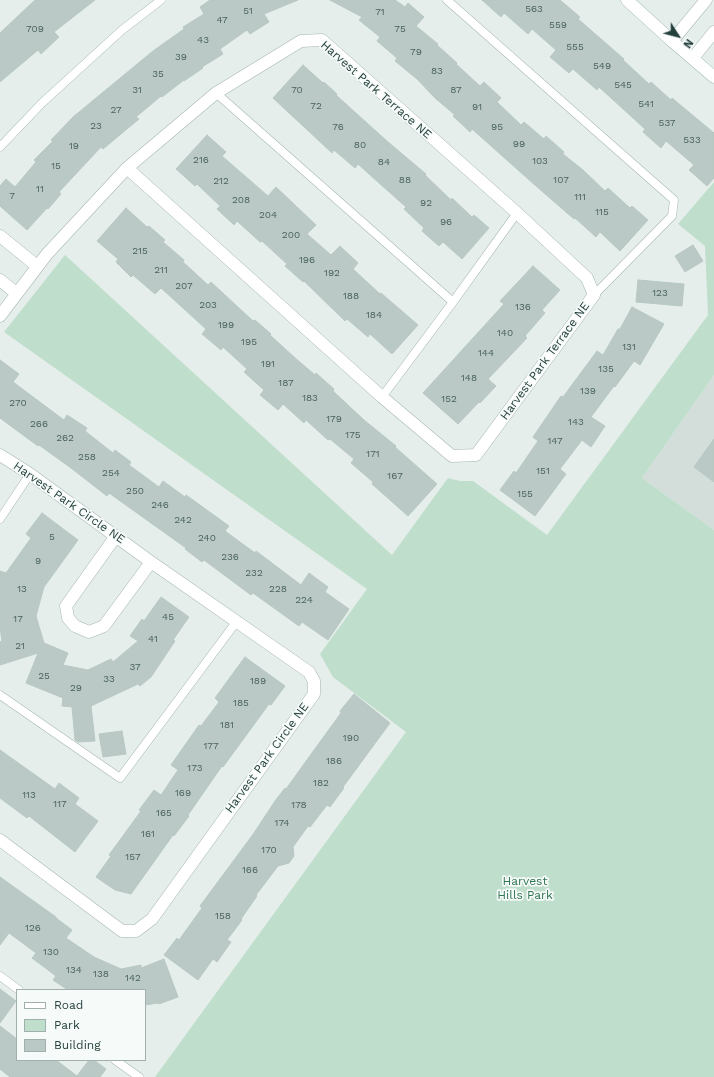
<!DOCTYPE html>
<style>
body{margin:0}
#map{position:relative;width:714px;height:1077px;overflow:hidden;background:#e5eeeb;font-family:"Work Sans",sans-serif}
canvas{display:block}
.legend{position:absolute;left:16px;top:989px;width:130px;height:72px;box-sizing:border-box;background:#f6faf9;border:1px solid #a2b0ad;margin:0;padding:5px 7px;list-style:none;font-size:12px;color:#24403c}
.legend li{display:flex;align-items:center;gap:8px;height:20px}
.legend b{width:20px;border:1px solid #a2b0ad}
.north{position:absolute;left:658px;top:16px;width:40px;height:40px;-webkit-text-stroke:3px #f6faf9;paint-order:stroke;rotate:126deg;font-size:11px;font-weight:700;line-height:16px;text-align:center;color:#24403c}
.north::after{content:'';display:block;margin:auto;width:14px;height:18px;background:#24403c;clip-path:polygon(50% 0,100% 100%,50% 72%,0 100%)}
</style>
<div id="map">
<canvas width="714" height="1077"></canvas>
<ul class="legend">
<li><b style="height:5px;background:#fff"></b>Road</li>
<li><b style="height:11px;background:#bfdecc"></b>Park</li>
<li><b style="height:11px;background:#bac9c5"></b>Building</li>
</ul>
<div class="north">N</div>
</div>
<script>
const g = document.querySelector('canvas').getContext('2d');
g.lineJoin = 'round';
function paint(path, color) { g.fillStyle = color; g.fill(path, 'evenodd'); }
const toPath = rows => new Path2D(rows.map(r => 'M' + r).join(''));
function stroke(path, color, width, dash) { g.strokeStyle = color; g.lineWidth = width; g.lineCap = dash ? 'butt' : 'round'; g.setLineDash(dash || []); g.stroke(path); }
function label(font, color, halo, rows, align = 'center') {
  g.font = font + ' "Work Sans",sans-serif'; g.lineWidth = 3.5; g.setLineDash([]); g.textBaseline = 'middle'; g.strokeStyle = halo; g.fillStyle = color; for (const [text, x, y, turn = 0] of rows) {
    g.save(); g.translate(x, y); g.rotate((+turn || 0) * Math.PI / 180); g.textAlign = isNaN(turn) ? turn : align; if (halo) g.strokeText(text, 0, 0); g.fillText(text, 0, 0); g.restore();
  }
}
paint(toPath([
 [714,375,714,530,642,478]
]), '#d3deda');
paint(toPath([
 [714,182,714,375,642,478,714,530,714,1077,155,1077,406,732,333,677,320,654,367,589,4,332,65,255,392,555,448,478,460,481,473,481,547,535,708,315,705,246,678,224]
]), '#bfdecc');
const building = toPath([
 [35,0,95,0,54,32,59,37,41,54,38,50,0,82,0,33,35,0],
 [210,0,298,0,264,14,269,22,250,34,247,30,220,49,223,54,202,67,203,68,184,81,184,80,162,97,161,96,136,117,139,119,103,149,101,147,59,192,61,194,48,209,47,208,27,230,0,206,0,186,6,179,15,187,36,162,34,160,53,141,51,140,73,117,153,51,184,29,183,27,204,14,200,7,210,0],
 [330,0,395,0,405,7,408,3,424,17,416,26,438,44,437,45,457,63,456,64,480,86,484,82,501,98,497,102,521,125,524,122,544,139,546,136,564,152,563,154,583,170,605,191,608,188,630,208,632,206,648,220,620,251,600,232,596,237,575,218,574,219,536,186,472,129,470,132,453,116,455,115,435,98,417,79,395,61,397,58,377,41,380,37,359,20,362,17,330,0],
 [482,0,560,0,580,17,578,19,624,59,623,60,649,84,651,82,671,100,672,98,714,133,714,178,707,186,689,170,694,165,666,141,661,148,643,132,645,129,599,87,597,90,573,69,569,73,550,57,556,50,532,29,528,34,504,13,501,17,482,0],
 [303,65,323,83,324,82,337,94,336,95,388,142,426,174,425,175,451,200,452,198,472,217,474,215,489,228,462,259,443,242,439,246,422,231,424,228,404,209,406,207,379,183,358,164,355,168,334,150,332,153,273,98,303,65],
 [207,135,226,152,222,156,268,196,276,187,316,225,307,234,331,255,340,246,358,263,353,269,380,294,381,293,418,325,392,354,370,334,368,337,347,319,345,321,304,281,303,282,285,266,287,264,262,241,260,242,237,221,234,225,217,209,220,206,197,184,195,186,176,169,207,135],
 [126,208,147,227,149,226,165,240,163,242,184,260,183,262,208,285,211,282,253,321,255,320,271,334,270,335,294,357,315,375,316,373,334,389,333,391,364,420,396,446,395,447,437,484,408,516,372,484,373,482,351,463,354,459,330,439,328,440,306,420,304,423,283,404,278,410,260,395,264,390,244,372,247,369,223,347,221,350,202,334,206,329,161,288,155,294,133,275,131,277,116,262,118,259,97,241,126,208],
 [693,245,703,261,685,272,675,256,693,245],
 [533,266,560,290,542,310,545,313,525,336,527,338,488,379,496,386,480,403,479,402,458,424,423,393,504,304,500,301,533,266],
 [638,280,684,284,682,306,636,302,638,280],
 [632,307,664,324,640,365,634,361,615,387,614,386,591,417,605,426,591,447,582,440,560,469,566,474,535,516,500,490,514,471,516,473,538,441,533,437,561,396,563,397,597,351,603,355,618,329,620,329,632,307],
 [0,360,19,374,13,382,64,420,67,415,87,428,85,431,113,453,115,450,131,462,129,465,159,487,163,481,185,497,186,495,229,526,225,531,255,553,256,551,301,585,309,573,328,587,325,592,349,609,328,640,302,622,299,626,253,593,251,595,204,560,202,562,185,549,186,548,109,493,107,496,71,468,39,445,38,446,0,418,0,360],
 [714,439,714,482,694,467,714,439],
 [42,513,78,540,44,587,36,616,44,643,68,653,63,665,88,670,111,659,113,662,138,641,130,636,142,619,144,621,161,597,189,617,173,640,175,641,151,677,140,686,138,684,91,706,95,741,78,742,75,740,72,707,62,706,63,698,26,683,38,653,0,665,0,642,2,641,0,627,0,571,6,573,31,538,26,534,42,513],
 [245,657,285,686,271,705,269,704,223,767,222,766,188,815,189,816,174,836,173,835,131,894,115,890,96,877,111,856,109,855,141,811,139,810,154,790,161,795,178,770,171,765,199,725,201,726,219,702,215,698,245,657],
 [354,694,390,723,343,787,344,788,330,807,327,805,310,827,308,826,293,847,294,856,289,863,278,866,256,895,257,896,241,919,242,920,227,940,231,942,217,962,213,959,198,980,164,955,177,938,179,940,202,908,200,906,254,833,275,801,285,788,286,789,309,757,341,713,340,711,354,694],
 [122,731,126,754,103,757,99,734,122,731],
 [0,750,55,789,59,783,79,798,75,804,98,821,75,852,29,816,27,818,0,798,0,750],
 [0,877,56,917,56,918,72,930,66,938,94,957,121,969,141,965,141,968,164,959,178,997,159,1004,158,1003,145,1005,145,990,68,990,53,980,56,976,32,958,36,953,9,933,0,945,0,877],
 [0,989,16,1001,0,1023,0,989],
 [0,1026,17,1039,17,1060,56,1060,77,1076,89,1060,94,1060,106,1069,100,1077,10,1077,0,1069,0,1026]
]);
paint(building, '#bac9c5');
stroke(building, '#b7c8c3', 1);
const lane = toPath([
 [447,0,674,200,672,216,594,295],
 [216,93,453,302],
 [0,147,42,103,122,30,161,0],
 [382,397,453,302,517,213],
 [0,519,30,474],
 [0,695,120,778,237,621],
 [0,976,19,990],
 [115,1060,139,1077]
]);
const street = toPath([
 [672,41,706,0],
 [693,58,714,32],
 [0,236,37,266],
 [0,280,16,293],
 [0,316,47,254,127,168,382,397,452,456,476,455,594,295,587,278,517,213,322,40,301,41,216,93,127,168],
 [0,455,30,474,151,562,309,672,314,681,314,694,152,919,136,931,122,931,0,840],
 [116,536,66,606,68,618,75,626,89,632,104,626,151,562]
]);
const secondary = toPath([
 [627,0,672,41,714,77]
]);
stroke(lane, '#a7b6b3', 9);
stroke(street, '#a7b6b3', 13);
stroke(secondary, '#a3b9b5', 13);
stroke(lane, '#fff', 8);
stroke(street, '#fff', 12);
stroke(secondary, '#fff', 12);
label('10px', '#4a625e', null, [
 ["563",534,9],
 ["51",248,11],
 ["71",380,12],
 ["47",222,20],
 ["559",558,25],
 ["709",35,29],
 ["75",400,29],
 ["43",203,40],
 ["555",575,47],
 ["79",416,52],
 ["39",181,57],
 ["549",602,66],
 ["83",437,71],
 ["35",158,74],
 ["545",623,85],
 ["31",137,90],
 ["70",297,90],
 ["87",456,90],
 ["541",646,104],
 ["72",316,106],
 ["91",477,107],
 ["27",116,110],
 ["537",667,123],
 ["23",96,126],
 ["76",338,127],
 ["95",497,127],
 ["533",692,140],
 ["99",519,144],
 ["80",360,145],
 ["19",74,146],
 ["216",201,160],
 ["103",540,161],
 ["84",384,162],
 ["15",56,166],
 ["88",405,180],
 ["107",561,180],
 ["212",221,181],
 ["11",40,189],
 ["7",12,196],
 ["111",580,197],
 ["208",241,200],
 ["92",426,203],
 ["115",602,212],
 ["204",268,215],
 ["96",446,222],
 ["200",291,235],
 ["215",140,251],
 ["196",307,260],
 ["211",161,270],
 ["192",332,273],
 ["207",184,286],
 ["123",660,293],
 ["188",351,296],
 ["203",208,305],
 ["136",523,307],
 ["184",374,315],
 ["199",226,325],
 ["140",505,333],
 ["195",249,342],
 ["131",629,347],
 ["144",486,353],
 ["191",268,364],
 ["135",606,369],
 ["148",469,378],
 ["187",286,383],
 ["139",588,391],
 ["183",310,398],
 ["152",449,399],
 ["270",18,403],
 ["179",334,419],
 ["143",576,422],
 ["266",39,424],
 ["175",353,435],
 ["262",65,438],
 ["147",555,441],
 ["171",373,454],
 ["258",87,457],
 ["151",543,471],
 ["254",111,473],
 ["167",395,476],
 ["250",135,491],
 ["155",525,494],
 ["246",160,505],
 ["242",183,520],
 ["5",52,537],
 ["240",207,538],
 ["236",230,557],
 ["9",38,561],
 ["232",254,573],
 ["13",22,589],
 ["228",278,589],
 ["224",304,600],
 ["45",168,617],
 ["17",18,619],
 ["41",153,639],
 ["21",20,646],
 ["37",135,667],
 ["25",44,676],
 ["33",109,679],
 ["189",258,681],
 ["29",76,688],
 ["185",241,703],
 ["181",227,725],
 ["190",351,738],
 ["177",211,746],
 ["186",334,761],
 ["173",195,768],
 ["182",321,783],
 ["169",183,793],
 ["113",29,795],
 ["117",60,804],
 ["178",299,805],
 ["165",164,813],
 ["174",282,823],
 ["161",148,834],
 ["170",269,850],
 ["157",133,857],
 ["166",250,870],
 ["158",223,916],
 ["126",33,928],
 ["130",51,952],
 ["134",74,970],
 ["138",101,974],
 ["142",133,978]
]);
label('12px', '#24403c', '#f6faf9', [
 ["Harvest Park Terrace NE",376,90,41],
 ["Harvest Park Terrace NE",545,361,-54],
 ["Harvest Park Circle NE",69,503,35],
 ["Harvest Park Circle NE",267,758,-54]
]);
label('12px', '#2f7654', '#f6faf9', [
 ["Harvest",525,881],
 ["Hills Park",525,895]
]);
</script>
